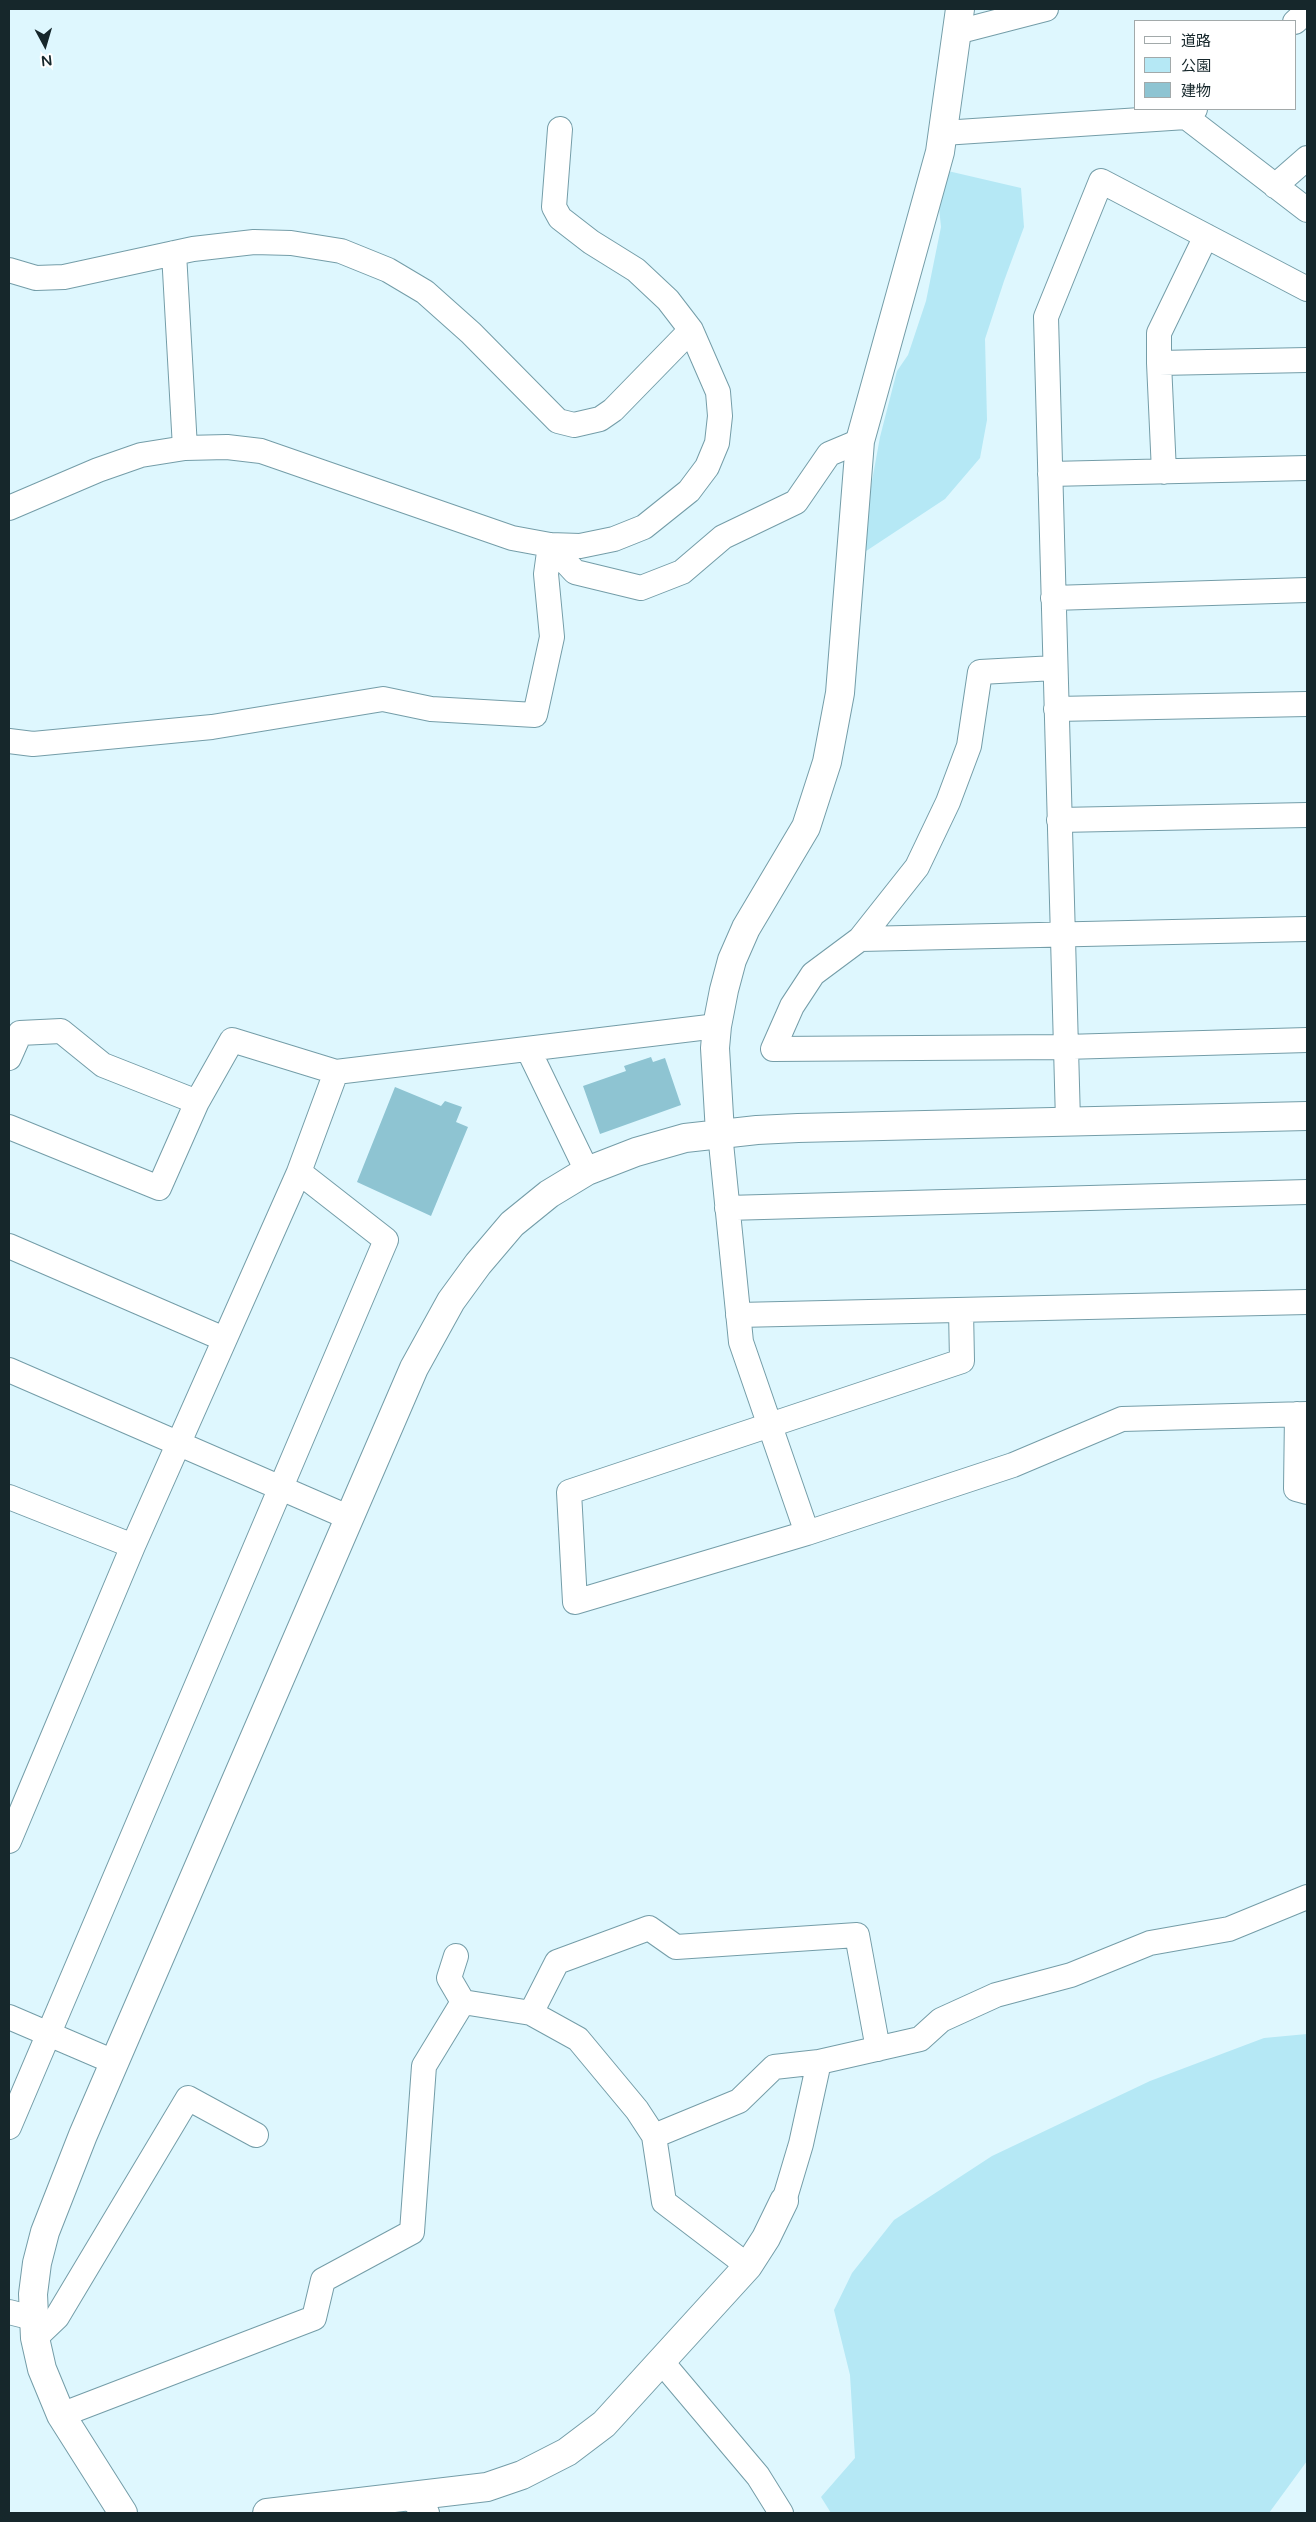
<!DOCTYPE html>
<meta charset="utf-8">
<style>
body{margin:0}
#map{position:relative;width:1316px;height:2522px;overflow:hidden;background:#def7fe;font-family:"Varela Round","Noto Sans JP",sans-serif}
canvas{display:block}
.frame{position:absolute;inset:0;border:10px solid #16272b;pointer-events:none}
.legend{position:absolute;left:1134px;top:20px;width:162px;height:90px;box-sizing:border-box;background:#fff;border:1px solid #a2a9aa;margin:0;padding:6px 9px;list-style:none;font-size:15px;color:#16272b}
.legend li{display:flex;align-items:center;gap:10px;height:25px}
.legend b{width:25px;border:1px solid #a2a9aa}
.north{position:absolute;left:20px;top:20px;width:50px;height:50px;-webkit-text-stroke:4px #fff;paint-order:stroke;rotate:174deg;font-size:14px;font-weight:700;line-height:20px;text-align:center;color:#16272b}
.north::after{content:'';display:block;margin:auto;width:18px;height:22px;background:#16272b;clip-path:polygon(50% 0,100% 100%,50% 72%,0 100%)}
</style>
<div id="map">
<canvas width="1316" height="2522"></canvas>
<div class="frame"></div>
<ul class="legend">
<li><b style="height:6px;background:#fff"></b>道路</li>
<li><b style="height:14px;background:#b5e8f5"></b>公園</li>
<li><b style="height:14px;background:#8ec4d2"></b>建物</li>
</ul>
<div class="north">N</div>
</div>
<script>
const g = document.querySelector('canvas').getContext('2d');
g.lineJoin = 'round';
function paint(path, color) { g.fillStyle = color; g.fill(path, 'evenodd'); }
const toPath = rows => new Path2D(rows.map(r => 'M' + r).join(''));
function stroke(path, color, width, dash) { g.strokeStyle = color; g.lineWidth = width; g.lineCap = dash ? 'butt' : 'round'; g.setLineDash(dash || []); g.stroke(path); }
paint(toPath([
 [935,168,1021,188,1024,227,1004,281,985,339,987,420,980,458,945,499,851,561,870,492,880,437,897,371,908,355,926,301,941,227],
 [1307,2034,1307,2461,1269,2513,831,2513,821,2497,855,2458,850,2375,834,2310,852,2273,894,2220,992,2156,1150,2081,1264,2038]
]), '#b5e8f5');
paint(toPath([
 [651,1057,653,1062,665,1058,681,1105,600,1134,583,1086,626,1071,624,1066],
 [395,1087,441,1106,445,1101,462,1107,456,1122,468,1127,431,1216,357,1182]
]), '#8ec4d2');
const minor = toPath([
 [1295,22,1307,11],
 [957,32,1046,9],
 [1195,109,1186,117,1307,210],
 [943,133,1186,117],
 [1275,186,1307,158],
 [174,253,185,448],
 [9,270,36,278,64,277,193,249,254,242,291,243,341,251,388,270,425,292,471,333,558,421,574,425,600,419,613,410,691,330],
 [1159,363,1159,333,1206,236],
 [1164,472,1159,363,1307,360],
 [1050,474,1307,468],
 [9,508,98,470,141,455,185,448,227,447,261,451,512,538,550,545,580,546,614,539,644,527,689,491,707,467,717,443,720,416,718,392,691,330,668,300,636,270,591,242,560,218,554,207,560,129],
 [550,545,575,572,641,588,682,572,723,537,796,502,829,454,860,441],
 [1053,598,1307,590],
 [1056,709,1307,704],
 [9,741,33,744,212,727,383,699,431,709,535,715,552,637,546,574,550,545],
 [1059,820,1307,815],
 [1307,929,860,939,813,974,792,1006,773,1049,1065,1047,1307,1040],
 [860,939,917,867,948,802,969,746,980,672,1055,668],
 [528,1049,587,1171],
 [9,1058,20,1033,61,1031,103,1065,197,1102],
 [1068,1121,1046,317,1101,181,1307,289],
 [9,1127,159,1188,197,1102,232,1040,336,1072],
 [720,1133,741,1342,807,1533],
 [727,1208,1307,1192],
 [9,1246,224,1339],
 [961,1310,962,1361,569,1492,575,1602,807,1533,1013,1465,1122,1419,1307,1414],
 [738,1315,1307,1302],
 [9,1370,350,1518],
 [1297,1414,1296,1489,1307,1492],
 [9,1497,133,1546],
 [9,1841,133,1546,299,1172,336,1072,717,1026],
 [456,1956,449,1978,463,2002,531,2013],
 [9,2017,114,2062],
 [9,2127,386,1240,299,1172],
 [654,2136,739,2101,774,2067,819,2062],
 [784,2201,801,2144,819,2062,920,2039,941,2020,996,1995,1071,1975,1150,1943,1229,1929,1307,1897],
 [748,2266,664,2202,654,2136,637,2110,578,2039,531,2013,557,1962,649,1928,676,1947,857,1935,878,2049],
 [9,2312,33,2318],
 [35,2338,57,2317,188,2098,256,2135],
 [661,2361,758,2476,781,2513],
 [61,2415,314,2318,323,2280,412,2232,424,2066,463,2002],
 [409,2497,427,2513]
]);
const tertiary = toPath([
 [720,1133,715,1048,717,1026,724,990,732,960,746,928,806,827,827,762,840,693,860,441,940,152,960,9],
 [123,2513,61,2415,42,2369,35,2338,33,2294,37,2263,45,2232,83,2135,414,1368,451,1301,478,1264,512,1224,549,1194,587,1171,636,1152,685,1138,757,1130,798,1128,1307,1116],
 [267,2513,487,2487,522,2475,567,2452,604,2424,748,2266,766,2238,784,2201]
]);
stroke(minor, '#749da8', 26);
stroke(tertiary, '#749da8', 30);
stroke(minor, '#fff', 24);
stroke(tertiary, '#fff', 28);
</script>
